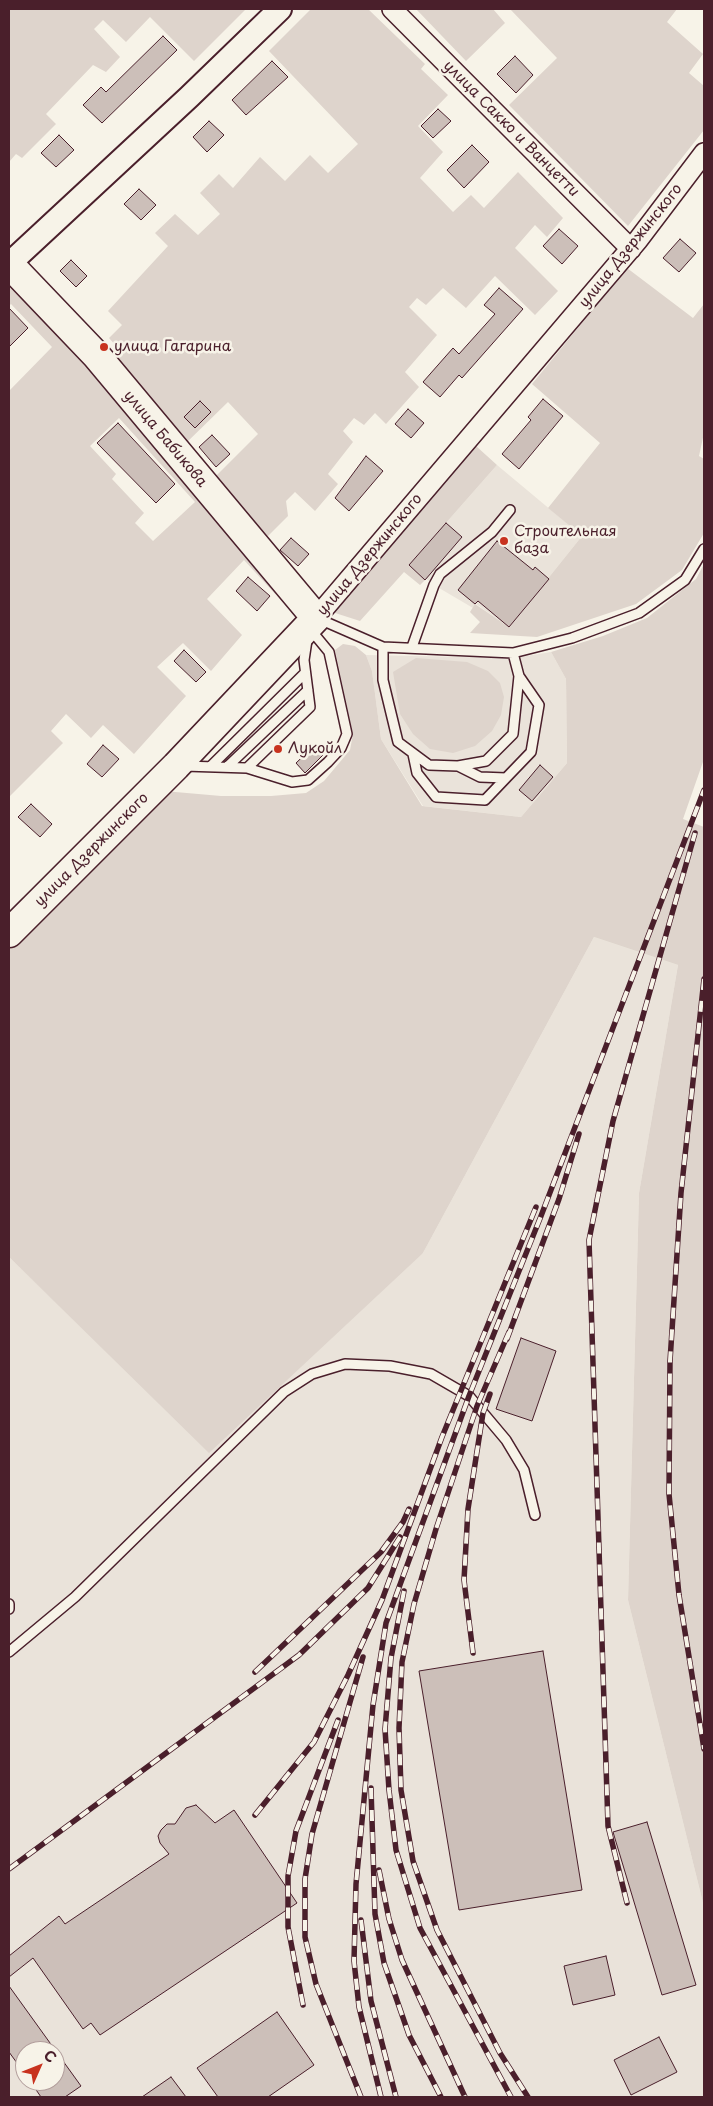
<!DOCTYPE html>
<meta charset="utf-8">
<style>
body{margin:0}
#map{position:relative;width:713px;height:2106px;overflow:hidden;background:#f7f3e8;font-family:"Playpen Sans",sans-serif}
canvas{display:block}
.frame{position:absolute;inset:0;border:10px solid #4a1f2b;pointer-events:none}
.north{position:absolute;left:15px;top:2041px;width:50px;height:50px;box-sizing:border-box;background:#f7f3e8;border:1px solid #b29e9c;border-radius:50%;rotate:46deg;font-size:14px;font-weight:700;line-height:20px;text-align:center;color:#4a1f2b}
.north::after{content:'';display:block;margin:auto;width:18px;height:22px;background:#c8321e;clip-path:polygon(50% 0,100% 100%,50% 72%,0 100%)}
</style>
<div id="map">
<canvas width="713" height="2106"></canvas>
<div class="frame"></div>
<div class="north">С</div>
</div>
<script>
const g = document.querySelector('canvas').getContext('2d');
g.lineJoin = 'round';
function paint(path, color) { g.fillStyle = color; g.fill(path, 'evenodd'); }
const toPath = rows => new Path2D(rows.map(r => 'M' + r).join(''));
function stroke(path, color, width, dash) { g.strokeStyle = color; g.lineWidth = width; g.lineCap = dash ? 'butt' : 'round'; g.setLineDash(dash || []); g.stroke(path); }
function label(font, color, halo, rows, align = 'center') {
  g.font = font + ' "Playpen Sans",sans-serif'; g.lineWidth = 5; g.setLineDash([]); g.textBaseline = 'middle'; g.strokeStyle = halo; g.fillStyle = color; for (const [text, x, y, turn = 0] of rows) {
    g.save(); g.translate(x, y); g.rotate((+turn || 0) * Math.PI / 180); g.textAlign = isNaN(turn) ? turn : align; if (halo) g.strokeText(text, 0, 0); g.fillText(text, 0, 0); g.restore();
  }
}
paint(toPath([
 [497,465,582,536,509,627,476,604,473,608,434,585,409,565],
 [551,652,566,679,567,763,521,817,423,806,381,739,372,671,366,655,514,658],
 [594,937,678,965,639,1193,628,1600,704,1907,704,2097,9,2097,9,1257,83,1328,423,1253],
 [25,2051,55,2051,55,2081,25,2081]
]), '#eae3da');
paint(toPath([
 [9,9,246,9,194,61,150,17,126,42,103,20,94,29,120,57,106,72,93,65,46,114,56,124,22,158,16,154,9,162],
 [311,9,368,9,425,64,421,69,448,95,418,126,443,152,420,178,453,212,471,195,484,208,518,172,563,218,547,237,535,225,515,248,558,291,535,315,495,276,466,308,443,288,426,305,417,298,409,307,437,335,405,372,419,387,386,424,375,413,364,425,354,418,343,431,353,442,328,474,338,484,315,511,295,492,286,501,288,516,264,540,215,477,258,434,228,402,183,446,113,352,117,347,109,338,122,325,108,311,168,246,155,233,175,214,198,235,220,214,200,193,219,174,233,188,260,157,285,181,310,155,328,173,358,144,269,51],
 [416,9,493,9,505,23,466,61],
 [510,9,677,9,667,22,703,54,689,73,704,86,704,130,628,226,509,105,557,58],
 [627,268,693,318,704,304,704,433,699,456,704,459,704,533,682,570,636,604,537,637,470,633,480,622,470,612,475,604,509,627,582,536,548,508,600,443,532,384],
 [9,287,117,394,277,596,244,560,207,599,242,635,211,671,183,643,157,667,186,696,134,754,103,725,91,738,66,714,51,731,63,743,9,797,9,391,52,347,11,304,9,306],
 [119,418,195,502,153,541,135,523,144,513,112,479,116,474,90,446],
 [476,446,497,465,409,565,425,580,420,585,404,572,360,621,332,612],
 [704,564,704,759,683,819,704,827,704,1907,628,1600,639,1193,678,965,594,937,423,1253,209,1453,9,1257,9,945,164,791,221,796,271,796,306,793,324,781,350,750,353,734,335,650,343,644,355,646,366,655,372,671,381,739,422,806,521,817,567,763,566,679,551,652,603,636,647,618,696,579],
 [416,658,467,662,488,671,500,683,504,697,501,715,492,731,475,746,453,753,430,749,413,734,400,714,393,672]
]), '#ded4cc');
const building = toPath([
 [163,36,177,50,102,123,83,105,101,87,106,92,163,36],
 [515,56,533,75,516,93,497,74,515,56],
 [272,61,288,77,246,115,232,100,272,61],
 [438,109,451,121,433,138,421,126,438,109],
 [209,121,224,135,207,152,193,137,209,121],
 [59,135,74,150,56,167,41,153,59,135],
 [472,145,489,162,464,188,447,170,472,145],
 [139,189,156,205,141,220,124,204,139,189],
 [559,229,578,246,562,264,543,246,559,229],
 [680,239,696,253,679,272,663,258,680,239],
 [71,260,87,276,76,287,60,271,71,260],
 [499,288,523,309,462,378,459,375,440,397,423,382,453,348,459,354,495,314,484,305,499,288],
 [9,308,28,328,9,347,9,308],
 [543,399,563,416,519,469,502,454,531,420,528,417,543,399],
 [200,401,211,412,195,428,184,417,200,401],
 [408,409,424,423,411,438,395,424,408,409],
 [118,423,175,484,156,503,97,443,118,423],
 [212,435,230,454,216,467,199,447,212,435],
 [366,456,383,471,349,511,335,498,366,456],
 [446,523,462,537,425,580,409,565,446,523],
 [291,538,309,554,298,566,280,550,291,538],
 [497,541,533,570,535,567,549,579,509,627,478,601,475,604,458,590,497,541],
 [248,577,270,596,257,611,236,591,248,577],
 [184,650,206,672,196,682,174,661,184,650],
 [103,745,119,759,102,777,87,764,103,745],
 [314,746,323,755,305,773,296,763,314,746],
 [540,765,553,777,532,801,519,790,540,765],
 [31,804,52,824,40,837,18,817,31,804],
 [521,1338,556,1351,532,1421,496,1409,521,1338],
 [543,1651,582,1890,459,1910,419,1671,543,1651],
 [196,1805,215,1823,234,1810,297,1903,100,2035,91,2023,83,2029,33,1958,9,1977,9,1956,59,1916,65,1924,169,1854,160,1843,158,1836,161,1830,167,1824,175,1824,186,1808,196,1805],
 [647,1822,696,1985,662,1995,613,1832,647,1822],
 [606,1956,615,1995,573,2005,564,1966,606,1956],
 [9,1986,81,2086,65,2097,41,2097,30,2081,55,2081,55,2051,25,2051,25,2074,9,2052,9,1986],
 [277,2012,314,2065,268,2097,218,2097,197,2068,277,2012],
 [659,2037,677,2072,631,2095,614,2060,659,2037],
 [171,2077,186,2097,142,2097,171,2077]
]);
paint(building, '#ccbfb9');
stroke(building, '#4a1f2b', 1);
const service = toPath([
 [319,619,383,647,513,653,572,638,639,613,685,580,704,549],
 [383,647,383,680,398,742,429,765,458,766,486,761,513,734,519,676,513,653],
 [412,647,434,585,440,574,492,532,510,510],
 [413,754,417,773,436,797,485,800,506,778],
 [184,766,247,768,292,782,308,780,328,762,341,748,347,734,329,652,310,629],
 [211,766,305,673],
 [228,766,308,690],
 [458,766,480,777,506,778,531,752,539,705,519,676],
 [247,768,310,707,304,660,307,640],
 [9,1604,9,1609],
 [9,1652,75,1597,284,1392,312,1374,345,1364,390,1366,431,1374,469,1396,506,1440,524,1470,535,1515]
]);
const minor = toPath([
 [392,9,631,249],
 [316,618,638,240,704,153]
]);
const tertiary = toPath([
 [9,264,189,97,280,9]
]);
const primary = toPath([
 [9,264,96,355,316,618,176,766,9,933]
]);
stroke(service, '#4a1f2b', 12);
stroke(minor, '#4a1f2b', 22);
stroke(tertiary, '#4a1f2b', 26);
stroke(primary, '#4a1f2b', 31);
stroke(service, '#f7f3e8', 9);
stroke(minor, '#f7f3e8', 19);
stroke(tertiary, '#f7f3e8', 22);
stroke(primary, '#f7f3e8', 28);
const rail = toPath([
 [704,979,681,1193,670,1361,669,1494,679,1595,704,1749],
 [509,1332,477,1406,436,1529,414,1604,402,1662,399,1728,401,1790,413,1861,437,1930,500,2053,528,2097],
 [507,1339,559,1199,579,1134],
 [404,1591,391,1658,385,1729,389,1790,396,1850,420,1928,511,2097],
 [473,1653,464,1580,468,1509,483,1413,490,1394],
 [255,1672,381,1552,403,1522,409,1509],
 [371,1788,375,1914,384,1963,409,2035,441,2097],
 [255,1815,314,1742,348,1675,382,1600,442,1437,536,1207],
 [9,1869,299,1655,368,1588,400,1537],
 [379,1870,389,1919,402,1960,465,2097],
 [627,1903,608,1826,589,1240,613,1121,695,833],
 [361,1920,371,2001,396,2097],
 [303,2005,288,1927,288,1876,296,1831,338,1720],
 [361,2097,316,1984,305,1937,305,1879,312,1834,363,1657],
 [381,2097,359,2007,354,1961,356,1884,373,1705,386,1623,469,1396,541,1216,704,790]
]);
stroke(rail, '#4a1f2b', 5.5);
stroke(rail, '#f7f3e8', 4, [11]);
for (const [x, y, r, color] of [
 [104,347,5,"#c8321e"],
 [504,541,5,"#c8321e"],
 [278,749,5,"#c8321e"]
]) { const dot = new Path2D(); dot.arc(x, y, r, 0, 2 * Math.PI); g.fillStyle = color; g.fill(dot); stroke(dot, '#f7f3e8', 2); }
label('15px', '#4a1f2b', '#f7f3e8', [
 ["улица Сакко и Ванцетти",511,129,45],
 ["улица Дзержинского",631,246,-51],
 ["улица Бабикова",165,439,50],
 ["улица Дзержинского",370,555,-50],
 ["улица Дзержинского",92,850,-45]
]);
label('15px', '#4a1f2b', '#f7f3e8', [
 ["улица Гагарина",114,347],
 ["Строительная",514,532],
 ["база",514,549],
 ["Лукойл",288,749]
], 'left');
</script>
